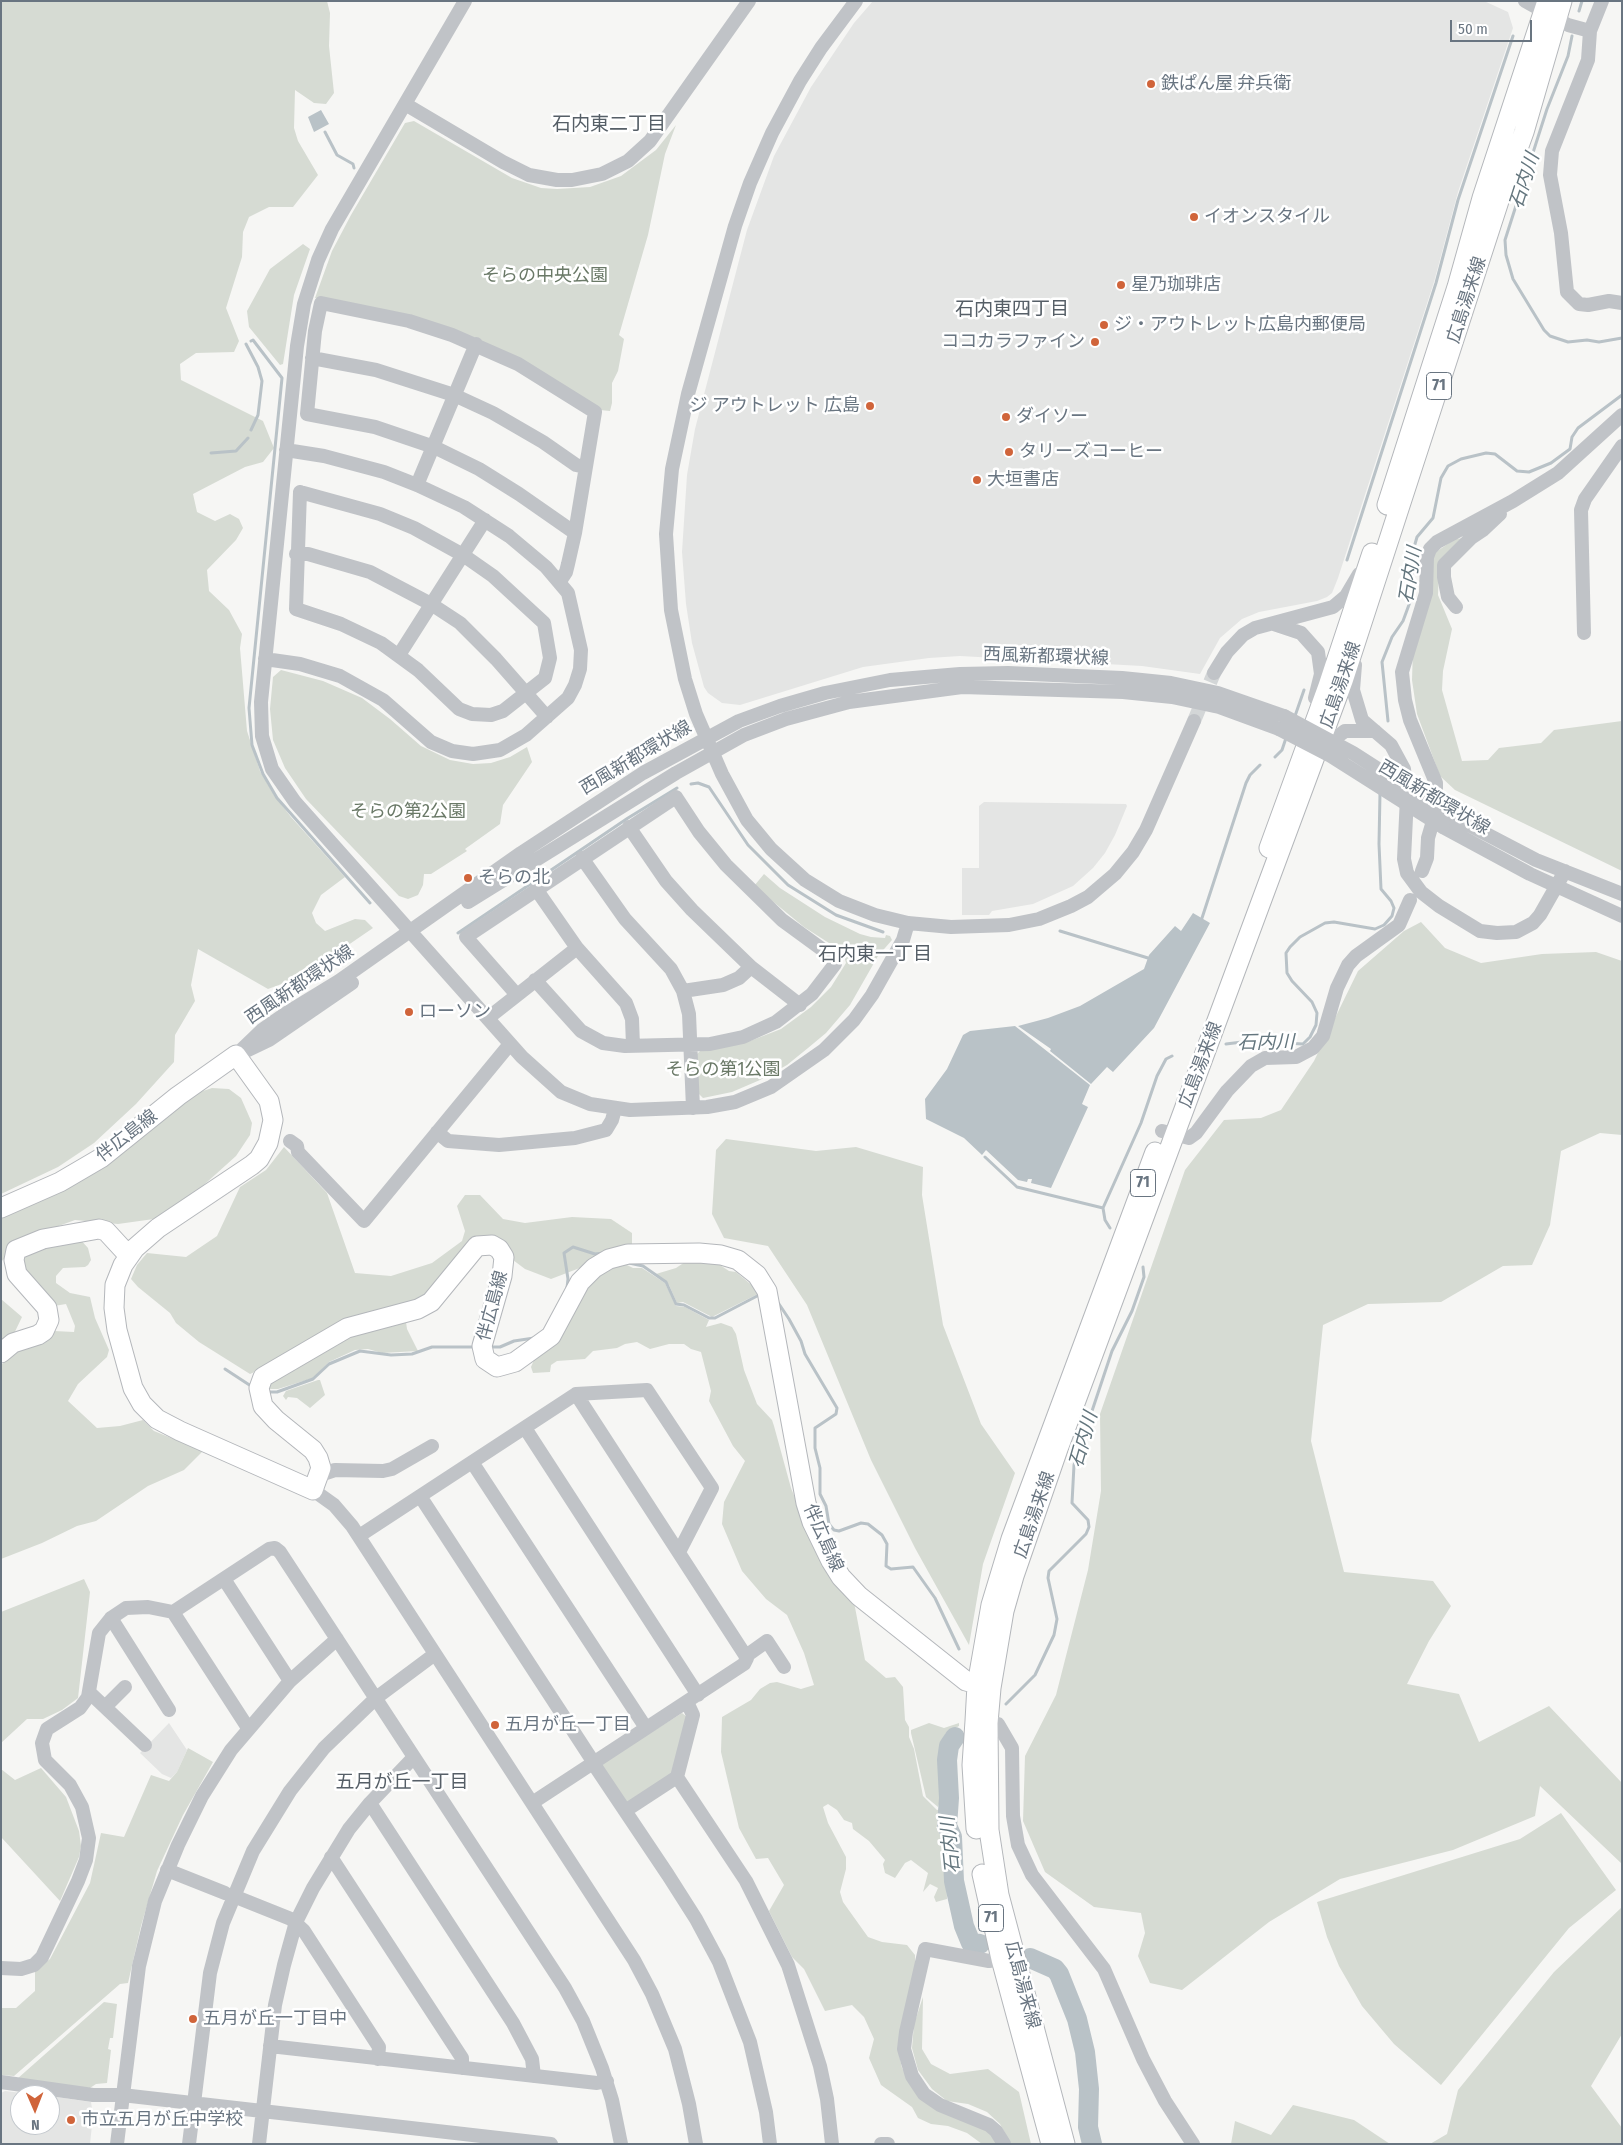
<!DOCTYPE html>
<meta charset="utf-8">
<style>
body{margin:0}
#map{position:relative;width:1623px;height:2145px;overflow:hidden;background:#f6f6f4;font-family:"Fira Sans Condensed",sans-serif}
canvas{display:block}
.frame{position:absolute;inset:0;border:2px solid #697581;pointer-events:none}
.north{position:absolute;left:10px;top:2085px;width:50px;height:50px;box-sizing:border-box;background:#fff;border:1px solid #c3c8cd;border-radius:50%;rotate:179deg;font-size:14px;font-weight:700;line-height:20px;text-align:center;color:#697581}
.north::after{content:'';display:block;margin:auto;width:18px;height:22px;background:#d0643a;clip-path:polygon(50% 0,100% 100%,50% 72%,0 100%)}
.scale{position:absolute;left:1450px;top:20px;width:82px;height:22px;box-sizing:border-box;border:2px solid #697581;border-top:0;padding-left:6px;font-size:15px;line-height:18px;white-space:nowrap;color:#697581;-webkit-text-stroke:4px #fff;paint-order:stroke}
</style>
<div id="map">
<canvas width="1623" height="2145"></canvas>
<div class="frame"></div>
<div class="north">N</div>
<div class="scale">50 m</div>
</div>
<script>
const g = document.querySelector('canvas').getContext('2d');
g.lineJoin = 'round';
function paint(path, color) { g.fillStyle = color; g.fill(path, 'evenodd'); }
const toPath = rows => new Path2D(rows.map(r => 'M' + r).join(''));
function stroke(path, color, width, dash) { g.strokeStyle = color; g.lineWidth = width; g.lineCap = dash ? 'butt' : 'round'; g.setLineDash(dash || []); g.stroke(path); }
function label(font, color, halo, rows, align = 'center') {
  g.font = font + ' "Fira Sans Condensed","Noto Sans JP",sans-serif'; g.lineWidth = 5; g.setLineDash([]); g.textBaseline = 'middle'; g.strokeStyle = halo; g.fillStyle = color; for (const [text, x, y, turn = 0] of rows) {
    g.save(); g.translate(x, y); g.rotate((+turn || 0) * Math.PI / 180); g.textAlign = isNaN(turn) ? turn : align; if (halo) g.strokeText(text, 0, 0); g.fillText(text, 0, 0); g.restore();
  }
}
paint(toPath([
 [873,1,1484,1,1508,12,1513,28,1458,192,1434,282,1338,578,1332,593,1327,597,1317,601,1259,612,1242,619,1220,638,1200,674,1142,666,960,656,929,658,863,667,740,705,722,703,708,693,704,687,692,643,686,604,682,552,687,475,695,429,747,230,774,156,811,87,854,23],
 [984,802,1126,804,1127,806,1115,835,1105,853,1093,868,1073,886,1033,904,992,911,989,915,962,915,962,868,979,868,979,806],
 [169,1723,187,1750,177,1772,171,1778,162,1774,140,1753],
 [5,2091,40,2095,20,2095,20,2125,50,2125,50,2096,91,2102,93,2115,90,2144,1,2144,1,2093]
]), '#e4e5e4');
paint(toPath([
 [1,1,327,1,330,13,329,46,334,93,326,104,314,103,295,90,294,128,298,141,318,175,293,207,269,207,249,217,243,232,242,257,226,308,239,341,234,352,196,353,180,364,181,380,263,421,274,448,263,462,245,467,193,494,197,512,215,521,230,514,239,519,243,528,236,540,207,570,209,591,229,610,242,634,240,648,247,731,260,771,274,795,291,817,345,877,321,895,312,913,316,923,325,931,355,919,365,920,373,928,303,976,268,989,198,949,191,985,195,1001,175,1035,174,1062,136,1104,94,1143,58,1167,1,1194],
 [414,121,512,178,541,188,557,189,590,187,621,176,656,150,676,125,665,154,648,235,619,335,624,339,618,371,612,383,612,403,610,411,600,410,520,361,340,303,315,298,332,251,351,215,405,123],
 [303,244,310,249,294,295,283,364,280,365,249,327,247,311,270,269],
 [1464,538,1439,570,1438,595,1452,629,1443,671,1442,690,1462,761,1488,760,1499,748,1541,743,1554,730,1622,721,1622,871,1455,790,1440,776,1417,714,1412,680,1413,648,1433,554,1455,539],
 [281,670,323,681,362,698,390,719,421,746,450,760,473,764,491,763,510,757,527,747,532,762,503,805,500,824,465,849,467,851,431,874,424,874,423,885,418,895,408,899,399,896,306,799,285,768,273,740,270,709,273,677],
 [764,874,780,888,825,917,860,934,871,937,885,938,886,935,890,936,892,940,878,956,850,1005,826,1033,808,1048,787,1065,760,1080,732,1092,703,1098,698,1093,696,1055,702,1049,750,1041,781,1029,811,1007,831,987,846,963,843,952,804,927,754,886],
 [1421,922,1445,948,1481,963,1542,954,1596,952,1622,961,1622,1135,1600,1133,1561,1151,1550,1225,1532,1265,1503,1266,1441,1302,1368,1304,1323,1325,1311,1441,1344,1572,1433,1581,1451,1606,1429,1641,1407,1684,1459,1694,1479,1742,1549,1706,1622,1783,1622,1864,1540,1786,1535,1816,1453,1850,1340,1879,1269,1922,1182,1990,1150,1983,1138,1956,1145,1933,1141,1913,1094,1907,1045,1872,1023,1821,1025,1756,1056,1695,1088,1570,1101,1491,1100,1414,1185,1170,1224,1120,1261,1118,1281,1110,1314,1061,1358,971,1404,931],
 [212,1088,229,1089,241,1098,252,1123,250,1135,236,1156,196,1192,161,1218,118,1224,75,1220,23,1239,1,1262,1,1218,33,1203,200,1092],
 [726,1139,816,1151,856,1147,923,1167,922,1195,943,1325,981,1424,1015,1473,983,1564,969,1645,915,1548,871,1460,807,1305,768,1246,724,1238,712,1214,716,1150],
 [284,1147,327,1193,355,1273,391,1276,432,1263,462,1241,465,1231,457,1206,465,1195,480,1195,503,1219,525,1223,572,1217,611,1219,632,1233,632,1248,551,1279,525,1269,485,1239,463,1247,429,1292,402,1308,250,1374,199,1342,176,1323,170,1313,138,1287,131,1279,137,1265,147,1253,186,1257,217,1236,240,1187,266,1170],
 [79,1238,88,1248,91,1260,88,1265,85,1267,63,1268,56,1276,56,1283,70,1293,90,1297,95,1318,109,1350,107,1357,78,1384,68,1401,97,1428,120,1426,143,1420,154,1431,203,1451,184,1470,148,1486,96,1521,77,1526,42,1543,1,1559,1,1365,15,1353,54,1331,74,1332,75,1326,66,1304,54,1306,25,1276,21,1255],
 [617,1260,633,1268,642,1268,665,1283,676,1306,685,1307,709,1320,706,1327,721,1323,732,1327,736,1334,744,1370,757,1404,772,1420,774,1426,791,1488,810,1535,854,1602,865,1660,886,1678,895,1677,903,1687,905,1720,909,1727,909,1737,914,1749,923,1796,937,1810,941,1809,940,1826,936,1827,943,1841,946,1860,947,1899,936,1902,934,1897,938,1888,930,1884,923,1892,928,1873,911,1860,905,1863,895,1878,885,1873,883,1864,885,1860,869,1841,853,1829,852,1823,844,1820,837,1810,828,1804,823,1807,828,1823,846,1857,846,1869,840,1892,843,1902,868,1937,882,1942,907,1945,915,1955,915,1966,899,2054,902,2068,913,2088,985,2127,1000,2144,982,2144,967,2133,948,2126,931,2124,918,2118,912,2107,881,2085,869,2058,874,2039,864,2017,852,2005,825,2011,804,1969,792,1957,769,1911,784,1885,768,1858,756,1859,739,1828,721,1752,722,1717,751,1700,760,1689,770,1683,777,1682,801,1689,814,1685,804,1653,787,1615,766,1599,742,1571,722,1524,724,1502,745,1461,733,1446,709,1401,711,1391,701,1352,691,1349,684,1344,669,1344,650,1349,637,1342,625,1344,617,1348,593,1351,585,1359,557,1361,551,1365,550,1372,533,1373,531,1367,534,1360,577,1296],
 [688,1260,717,1263,729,1271,736,1272,754,1287,758,1294,712,1317,683,1302,677,1303,669,1285,656,1274,676,1268],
 [1,1299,22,1317,10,1342,1,1348],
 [401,1319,406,1322,407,1329,418,1351,382,1353,368,1349,355,1350,329,1362,313,1378,278,1389,265,1389,264,1385,343,1333],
 [318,1380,320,1380,325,1395,310,1408,297,1398,288,1397,286,1400,283,1396,286,1391],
 [84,1579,90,1592,78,1698,62,1710,43,1719,27,1719,1,1743,1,1612],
 [682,1713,687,1717,674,1772,627,1804,601,1764],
 [929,1723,944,1728,959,1723,959,1726,946,1733,940,1744,943,1793,938,1807,926,1797,911,1733,911,1730],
 [188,1748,213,1762,183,1815,157,1871,141,1926,128,1983,120,1984,14,2076,1,2075,1,2008,16,2008,35,1991,35,1970,50,1959,90,1883,101,1833,124,1837,151,1775,169,1781,177,1772],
 [41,1768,66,1797,79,1831,81,1846,79,1857,60,1901,1,1837,1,1769,15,1780],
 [1561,1813,1616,1890,1569,1928,1441,2085,1394,2044,1362,2006,1339,1966,1327,1937,1317,1902,1520,1839],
 [1622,1907,1622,2034,1591,2086,1622,2128,1622,2144,1430,2144,1447,2134,1458,2090,1554,1972],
 [923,1997,922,2049,931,2064,950,2074,988,2069,1019,2092,1031,2144,1011,2144,1000,2124,987,2112,968,2104,947,2101,932,2089,918,2070,912,2048,914,2024],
 [104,2002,117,2004,113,2038,110,2038,108,2049,111,2050,107,2083,96,2084,90,2088,17,2079],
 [1293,2105,1354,2120,1390,2144,1231,2144,1235,2121,1271,2135]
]), '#d6dbd3');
paint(toPath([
 [321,110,329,124,314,132,308,117],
 [1193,913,1210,923,1154,1028,1113,1072,1107,1067,1091,1084,1050,1051,1051,1049,1018,1026,1048,1018,1080,1006,1144,969,1149,955,1175,926,1181,931],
 [1015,1026,1090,1085,1082,1104,1088,1107,1051,1188,1031,1183,1032,1179,1028,1179,1027,1182,1018,1180,986,1150,982,1155,964,1138,926,1119,925,1099,947,1069,963,1035,970,1031]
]), '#b9c2c7');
stroke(toPath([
 [1579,11,1582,1],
 [1572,36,1568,56,1547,109,1505,240,1506,255,1513,279,1544,330,1550,336,1568,342,1587,340,1599,342,1622,338],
 [325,132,337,155,353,164,354,168],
 [251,341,253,340,282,378,249,708,252,745,263,774,277,798,370,903],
 [246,344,258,367,262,381,258,415,251,430],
 [211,453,236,451,248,438],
 [1347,560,1436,283,1458,200,1513,36],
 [1295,716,1304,690],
 [1388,721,1382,662,1392,637,1403,621,1410,602,1413,585,1411,558,1417,537,1433,518,1441,478,1448,466,1461,459,1486,453,1495,454,1517,471,1529,472,1551,463,1570,449,1572,437,1578,428,1622,395],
 [1275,757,1282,750,1286,738],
 [691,784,698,783,709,787,748,845,788,885,836,915,883,932],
 [1202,918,1246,783,1250,775,1260,765],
 [1060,931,1148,958],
 [458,933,628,818,677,788],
 [1226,1044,1250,1041,1303,1044,1310,1037,1316,1025,1317,1013,1312,1002,1292,981,1287,973,1286,953,1290,947,1300,937,1325,923,1334,922,1375,929,1384,925,1392,916,1394,908,1391,901,1381,889,1379,844,1380,793],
 [985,1157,1017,1187,1103,1208],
 [1110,1228,1105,1220,1103,1208,1141,1123,1157,1076,1166,1059,1172,1056],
 [629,1263,643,1266,666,1282,676,1304,684,1305,709,1318,715,1318,759,1295,762,1296],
 [567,1288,568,1279,564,1253,573,1247,595,1254,604,1253],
 [777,1301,789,1319,801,1341,805,1354,837,1408,836,1414,815,1428,815,1448,820,1468,820,1494,826,1506,829,1524,834,1530,839,1531,861,1523,868,1524,882,1535,887,1544,886,1566,891,1569,913,1567,935,1598,959,1649],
 [489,1347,500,1347,514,1341,534,1338],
 [225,1369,254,1388],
 [267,1392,277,1392,313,1379,329,1364,360,1351,391,1355,412,1354,432,1347,475,1347],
 [1006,1704,1035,1675,1054,1635,1057,1619,1048,1578,1049,1571,1086,1534,1089,1527,1088,1520,1072,1503,1074,1465,1112,1351,1132,1311,1144,1277,1143,1267]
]), '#b9c2c7', 3);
stroke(toPath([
 [955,1737,949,1746,947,1760,949,1798,947,1826,952,1837,954,1881,964,1926,971,1943,980,1944],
 [1030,1958,1055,1969,1059,1974,1077,2019,1085,2052,1089,2089,1088,2127,1092,2144]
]), '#b9c2c7', 20);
stroke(toPath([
 [1194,721,1214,673]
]), '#d3d6d7', 14, [14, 7]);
const major = toPath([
 [1387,505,1457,287,1482,198,1547,1],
 [1269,848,1328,686,1372,553],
 [1,1208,60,1182,101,1158,178,1096,236,1055,269,1101,273,1120,268,1143,259,1159,252,1165,158,1228,135,1248,123,1265,115,1285,114,1308,117,1330,133,1388,142,1404,157,1419,180,1431,313,1490,321,1468,318,1458,313,1450,276,1420,263,1406,259,1388,263,1377,347,1328,418,1309,431,1302,477,1246,492,1245,499,1249,504,1257,502,1276,482,1346,485,1359,497,1367,515,1362,551,1336,580,1282,594,1268,609,1259,628,1254,699,1253,721,1255,738,1260,757,1275,767,1291,806,1503,812,1522,831,1561,841,1577,859,1596,966,1681,991,1688],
 [1,1353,13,1343,38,1335,44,1331,49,1320,47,1308,17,1274,14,1260,16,1250,43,1239,99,1229,106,1231,129,1256],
 [976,1829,972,1765,975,1721,977,1685,991,1605,1011,1539,1155,1152],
 [982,1874,1001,1959,1051,2144],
 [1065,2144,999,1895,989,1830,988,1723,991,1688,1004,1611,1014,1576,1058,1449,1343,681,1499,201,1524,132,1562,1]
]);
stroke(major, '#b4b7bb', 21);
stroke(toPath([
 [465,1,332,229,318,260,304,304,297,346,261,702,262,736,272,769,295,802,522,1057,561,1092,590,1104,630,1110,707,1107,735,1102,771,1087,824,1050,854,1020,872,995,903,940,908,923],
 [856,1,821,48,800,81,772,133,750,183,735,226,688,394,672,469,666,534,671,610,685,679,696,714,722,774,747,820,771,849,805,880,839,901,875,915,908,923,951,927,1009,925,1039,919,1071,906,1088,897,1115,874,1133,852,1146,830,1194,721],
 [1525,1,1568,25,1590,31],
 [1602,1,1590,31,1588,60,1552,151,1550,175,1561,233,1567,292,1579,304,1588,305,1609,301,1622,303],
 [405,104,503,162,529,175,557,180,572,180,602,174,628,161,650,141,749,1],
 [312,358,376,370,454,395,493,413,543,442,576,465,585,467],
 [417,485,476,344],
 [300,492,380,514,414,528,463,555,493,576,544,623,550,658,545,678,503,711,491,715,472,714,459,709,418,670,381,643,341,624,296,609,300,492],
 [296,554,308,554,370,572,431,604,460,623,496,659,547,717],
 [560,581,566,572,568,564,575,533,595,412,518,364,452,335,409,321,321,303,315,331,307,414,375,427,434,447,479,469,519,494,575,533],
 [1456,607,1448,597,1444,577,1444,565,1471,538,1483,530,1500,514],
 [1274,624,1301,633,1318,652,1321,674,1315,698],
 [1584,633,1581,510,1585,499,1622,446],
 [399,655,485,520],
 [265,659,300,664,340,676,383,700,431,742,452,751,473,754,500,750,526,735,568,698,575,685,580,669,581,650,568,593,546,567,509,536,464,507,417,485,384,472,324,456,286,450],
 [1355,665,1353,690,1362,720,1391,745,1404,769,1407,797,1404,859,1407,873,1421,892,1439,906,1480,931,1497,933,1516,932,1533,923,1540,915,1565,871],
 [1214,673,1227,652,1243,635,1255,628,1333,607,1346,596,1359,574],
 [1323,747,1345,731,1375,731],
 [1448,814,1536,860,1622,894],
 [629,827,666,881,692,910,751,967,800,1005],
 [1443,827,1530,874,1622,916],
 [582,858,625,919,671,969,683,991,689,1014,693,1108],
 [1422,871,1427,858,1428,838,1436,811,1436,783,1410,720,1405,700,1402,672,1426,593,1427,557,1430,549,1437,542,1513,501,1558,473,1622,415],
 [536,889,577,948],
 [468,902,676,773,744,735,786,719,849,702,962,687,1123,692,1172,697,1219,707,1279,729],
 [683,991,723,985,739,978,751,967],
 [517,995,466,937,676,797,699,832,726,865,782,920,834,958,835,964,812,994,776,1022,743,1037,710,1044,625,1046,603,1043,581,1031,535,980],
 [488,1018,577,948,626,1003,632,1019,633,1046],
 [246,1051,269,1040,352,983],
 [236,1055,262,1030,285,1014,339,981,521,853,643,773,739,721,780,706,825,693,890,680,960,674,1008,673,1122,678,1171,683,1218,693,1284,716],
 [1162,1131,1189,1138,1196,1133,1227,1091,1251,1066,1265,1058,1296,1057,1313,1048,1323,1036,1337,988,1348,965,1356,956,1399,925,1410,900],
 [437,1132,448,1141,499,1145,575,1138,606,1130,612,1120,615,1109],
 [290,1141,297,1146,298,1152,364,1221,510,1044],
 [525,1428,698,1695],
 [472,1462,646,1728],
 [320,1475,335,1470,383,1471,392,1469,432,1446],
 [313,1490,334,1505,352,1526,634,1960,652,1994,675,2049,689,2104,696,2144],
 [420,1496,594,1763],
 [359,1536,576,1394,647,1390,712,1488,679,1552],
 [224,1579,290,1681],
 [173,1612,248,1728],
 [111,1618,169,1710],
 [746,1656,767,1641,784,1667],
 [89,1692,145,1745],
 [105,1707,125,1687],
 [980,1722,998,1724,1012,1748,1013,1816,1018,1845,1032,1875,1104,1969,1143,2059,1165,2101,1193,2144],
 [593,1763,668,1875,696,1919,719,1962,750,2042,766,2112,770,2144],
 [677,1777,746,1881,788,1965,820,2066,827,2099,832,2144],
 [370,1803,513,2023,532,2059,534,2076],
 [532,1803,744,1664,747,1658,576,1394],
 [625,1811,677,1777,693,1715,687,1702],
 [331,1857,462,2058,462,2068],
 [167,1870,225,1893],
 [241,1899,291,1919,304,1931,379,2047,378,2059],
 [1001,1959,989,1961,925,1949,906,2032,904,2049,912,2076,924,2094,940,2105,989,2125,996,2131,1004,2144],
 [1,1968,21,1969,34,1965,42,1957,78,1881,86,1860,89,1838,82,1807,70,1785,45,1760,42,1743,47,1729,80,1708,88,1697,99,1633,111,1618,126,1608,148,1607,173,1612,269,1549,275,1548,280,1552,565,1988,583,2021,602,2068,612,2100,621,2144],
 [270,2046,597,2083,607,2081],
 [1,2082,93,2095,122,2095,551,2144],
 [117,2144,139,1966,155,1901,178,1845,202,1796,231,1750,290,1681,337,1639],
 [189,2144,210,1973,223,1923,253,1851,290,1791,324,1748,376,1698,435,1654],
 [259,2144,275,2005,284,1965,296,1922,313,1888,349,1829,370,1803,414,1757],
 [881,2144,888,2144]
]), '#c0c3c7', 14);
stroke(major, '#fff', 19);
stroke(toPath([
 [1284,716,1353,753,1448,814],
 [1279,729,1331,756,1443,827]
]), '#c0c3c7', 14);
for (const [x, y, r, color] of [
 [1151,84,5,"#d0643a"],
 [1194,217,5,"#d0643a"],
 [1121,285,5,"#d0643a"],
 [1104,325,5,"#d0643a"],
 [1095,342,5,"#d0643a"],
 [870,406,5,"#d0643a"],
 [1006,417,5,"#d0643a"],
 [1009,452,5,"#d0643a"],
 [977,480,5,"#d0643a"],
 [468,878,5,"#d0643a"],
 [409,1012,5,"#d0643a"],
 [495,1725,5,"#d0643a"],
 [193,2019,5,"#d0643a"],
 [71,2120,5,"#d0643a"]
]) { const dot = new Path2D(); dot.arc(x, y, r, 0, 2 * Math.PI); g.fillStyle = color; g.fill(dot); stroke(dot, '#fff', 2); }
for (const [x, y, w] of [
 [1439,386,25],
 [1143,1183,25],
 [991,1918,25]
]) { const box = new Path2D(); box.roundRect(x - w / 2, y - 13.5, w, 27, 4); g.fillStyle = '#fff'; g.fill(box); stroke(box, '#697581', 1); }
label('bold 16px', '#697581', null, [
 ["71",1439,386],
 ["71",1143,1183],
 ["71",991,1918]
]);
label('18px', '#697581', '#fff', [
 ["鉄ぱん屋 弁兵衛",1161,84],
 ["イオンスタイル",1204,217],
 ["星乃珈琲店",1131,285],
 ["ジ・アウトレット広島内郵便局",1114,325],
 ["ココカラファイン",1085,342,"right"],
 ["ジ アウトレット 広島",860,406,"right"],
 ["ダイソー",1016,417],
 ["タリーズコーヒー",1019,452],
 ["大垣書店",987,480],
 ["そらの北",478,878],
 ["ローソン",419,1012],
 ["五月が丘一丁目",505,1725],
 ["五月が丘一丁目中",203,2019],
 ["市立五月が丘中学校",81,2120]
], 'left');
label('18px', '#6a7967', '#fff', [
 ["そらの中央公園",545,276],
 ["そらの第2公園",408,812],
 ["そらの第1公園",723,1070]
]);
label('18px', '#697581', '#fff', [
 ["広島湯来線",1467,300,-72],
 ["西風新都環状線",1046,657,2],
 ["広島湯来線",1341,685,-71],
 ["西風新都環状線",636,758,-31],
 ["西風新都環状線",1434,798,31],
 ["西風新都環状線",300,985,-34],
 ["広島湯来線",1201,1065,-69],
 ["伴広島線",127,1136,-38],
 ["伴広島線",493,1306,-75],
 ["広島湯来線",1035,1515,-71],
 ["伴広島線",823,1538,66],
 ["広島湯来線",1022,1985,75]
]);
label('19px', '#565f67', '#fff', [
 ["石内東二丁目",609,125],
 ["石内東四丁目",1012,310],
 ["石内東一丁目",875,955],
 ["五月が丘一丁目",402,1783]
]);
label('italic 19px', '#64767e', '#fff', [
 ["石内川",1525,181,-72],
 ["石内川",1411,575,-81],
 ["石内川",1266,1043,-1],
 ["石内川",1084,1440,-74],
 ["石内川",951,1845,-96]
]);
</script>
